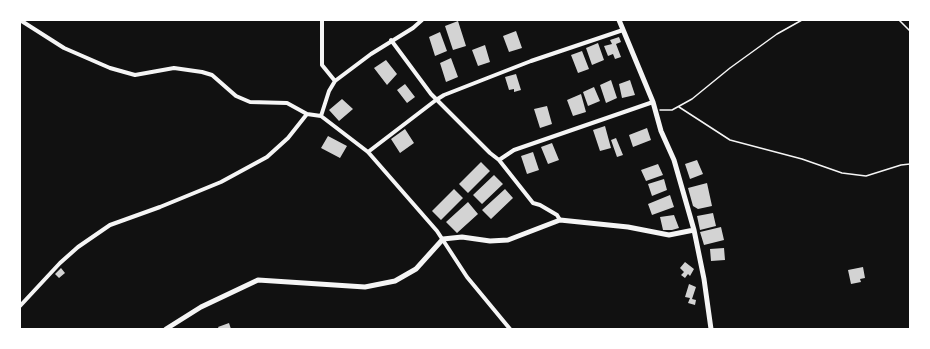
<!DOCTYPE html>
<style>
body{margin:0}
#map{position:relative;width:930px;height:349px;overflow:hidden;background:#111;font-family:"PT Sans Narrow",sans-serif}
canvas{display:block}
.frame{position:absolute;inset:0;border:21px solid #fff;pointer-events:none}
</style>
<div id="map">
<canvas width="930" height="349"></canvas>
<div class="frame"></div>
</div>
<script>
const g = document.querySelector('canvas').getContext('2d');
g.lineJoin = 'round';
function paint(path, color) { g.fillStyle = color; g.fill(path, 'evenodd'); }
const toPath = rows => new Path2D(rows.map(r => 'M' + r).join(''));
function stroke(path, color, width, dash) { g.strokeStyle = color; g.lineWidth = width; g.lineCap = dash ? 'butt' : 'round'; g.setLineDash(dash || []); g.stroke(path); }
paint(toPath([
 [458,21,466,46,453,50,445,26],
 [516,31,522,48,509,52,503,36],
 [440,32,447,51,435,56,429,37],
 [619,37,621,42,616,44,621,57,615,59,613,54,608,56,604,46,612,44,610,40],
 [598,43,604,60,592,65,586,48],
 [485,45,490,62,478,66,472,50],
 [582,51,589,69,578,73,571,55],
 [451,58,458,77,446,82,440,63],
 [386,60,397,74,387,85,374,68],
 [516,74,521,90,514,92,514,89,509,90,505,77],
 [611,80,617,98,606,103,600,85],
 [630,80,635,95,622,98,619,84],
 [405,84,415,97,407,103,397,90],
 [594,87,600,101,588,106,583,92],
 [581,94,586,112,573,116,567,100],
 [342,99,353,109,339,121,329,110],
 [547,106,552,124,540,128,534,109],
 [605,126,611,148,600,151,593,130],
 [647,128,651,140,633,147,629,135],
 [405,129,414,143,400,153,391,139],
 [328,136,347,146,340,158,321,148],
 [616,138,623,155,617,157,611,140],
 [552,143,559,160,548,164,541,147],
 [533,152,539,170,527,174,521,156],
 [697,160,703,174,690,179,685,164],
 [481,162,490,171,468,193,459,184],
 [658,164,663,175,646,181,641,170],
 [494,175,503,184,482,204,473,195],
 [664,179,667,190,652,196,648,184],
 [707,183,712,206,698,209,693,206,688,188],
 [454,189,463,198,441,220,432,211],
 [505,189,513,198,491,219,482,210],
 [670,195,674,207,652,215,648,204],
 [468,202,478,214,457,233,446,222],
 [713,213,716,226,700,230,697,216],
 [674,215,679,228,672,230,663,230,660,217],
 [721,227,724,240,704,245,700,232],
 [724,248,725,260,711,261,710,249],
 [685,262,694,269,690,276,688,274,685,278,681,275,684,272,680,268],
 [863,267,865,278,860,279,861,282,851,284,848,270],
 [61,268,65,273,59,278,55,274],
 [689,284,696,287,692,299,696,300,695,305,688,303,690,298,685,297],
 [229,323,231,329,219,329,218,327]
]), '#d3d3d3');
stroke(toPath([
 [899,20,910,31],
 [679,107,730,140,802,159,842,173,866,176,901,165,910,164],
 [660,110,672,110,692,99,730,68,777,34,802,20]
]), '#f5f5f5', 1.5);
stroke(toPath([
 [20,20,64,48,110,68,135,75,174,68,202,72,212,75,236,96,250,102,287,103,307,114,321,116,368,152,437,231,467,277,510,329],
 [322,20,322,65,335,81],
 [391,40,431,94,490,153,499,160,533,203,540,205,557,215,560,220],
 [321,116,329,91,335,81,371,54,413,28,422,20],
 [368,152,436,100,444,95,531,61,623,30],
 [499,160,514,150,653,102],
 [20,306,60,263,78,247,110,225,160,207,221,182,267,157,288,138,307,114]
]), '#f5f5f5', 4);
stroke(toPath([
 [619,20,653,102,661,131,674,160,694,230,704,279,711,329],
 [166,329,201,307,258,280,365,287,395,281,416,269,443,239,462,237,490,241,508,240,560,220,628,227,669,235,694,230]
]), '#f5f5f5', 5);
</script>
